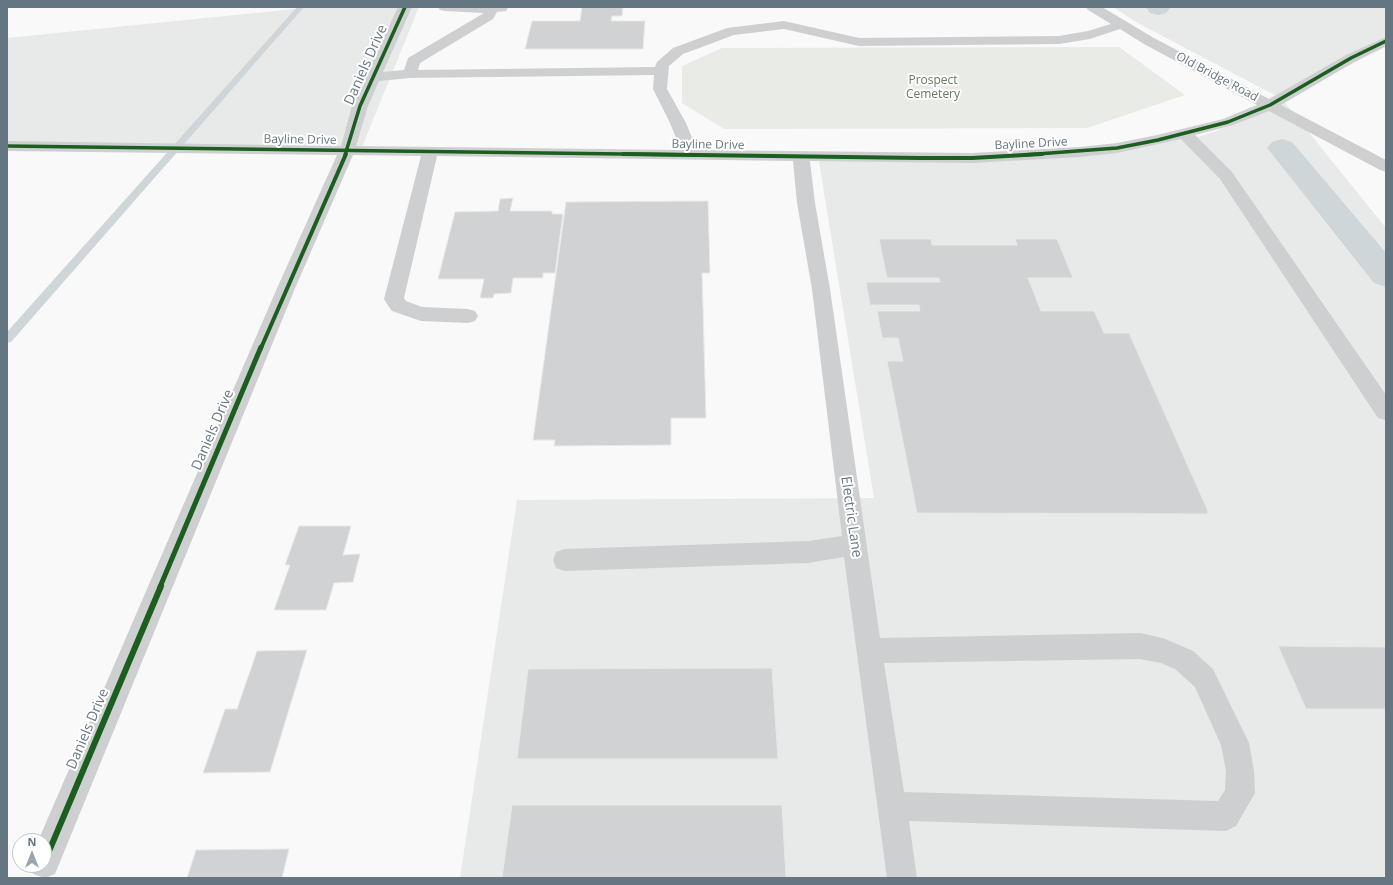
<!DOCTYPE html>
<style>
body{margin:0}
#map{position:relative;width:1393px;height:885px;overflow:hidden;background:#f9f9f9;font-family:"Open Sans",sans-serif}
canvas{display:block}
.frame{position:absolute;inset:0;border:8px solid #657683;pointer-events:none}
.north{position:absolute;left:12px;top:833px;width:40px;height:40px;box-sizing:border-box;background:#fff;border:1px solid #c1c8cd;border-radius:50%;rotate:0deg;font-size:11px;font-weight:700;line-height:16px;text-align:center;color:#657683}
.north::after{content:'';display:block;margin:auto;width:14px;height:18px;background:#99a4ac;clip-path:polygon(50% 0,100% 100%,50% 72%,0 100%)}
</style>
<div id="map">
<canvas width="1393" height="885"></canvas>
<div class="frame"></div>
<div class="north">N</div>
</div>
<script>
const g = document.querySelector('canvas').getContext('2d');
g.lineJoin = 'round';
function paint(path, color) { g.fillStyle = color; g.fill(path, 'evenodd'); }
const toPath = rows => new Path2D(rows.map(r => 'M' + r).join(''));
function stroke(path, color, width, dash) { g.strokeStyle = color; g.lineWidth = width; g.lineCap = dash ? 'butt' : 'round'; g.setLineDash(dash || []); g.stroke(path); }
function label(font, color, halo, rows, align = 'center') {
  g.font = font + ' "Open Sans",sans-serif'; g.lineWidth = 4; g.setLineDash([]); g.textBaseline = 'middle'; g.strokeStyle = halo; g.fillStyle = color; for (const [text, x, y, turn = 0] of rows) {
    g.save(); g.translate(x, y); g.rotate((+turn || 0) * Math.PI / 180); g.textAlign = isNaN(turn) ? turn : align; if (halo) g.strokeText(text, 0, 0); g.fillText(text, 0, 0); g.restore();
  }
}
paint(toPath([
 [314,7,419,7,362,147,7,144,7,38],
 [1113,7,1386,7,1386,47,1282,99,1386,228,1386,878,460,878,517,500,874,498,818,156,1021,154,1194,138,1214,132,1282,99,1136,22]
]), '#e8e9e9');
paint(toPath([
 [1119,47,1185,95,1087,128,724,129,682,103,682,66,722,48]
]), '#e8ebe6');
paint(toPath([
 [297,7,304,7,11,342,7,343,7,332,297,7]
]), '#ced6d9');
paint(toPath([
 [1146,7,1170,7,1170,8,1166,13,1158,15,1150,13,1146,7],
 [1282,139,1292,142,1386,253,1386,287,1374,283,1272,154,1267,148,1272,142,1282,139]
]), '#ced6d9');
const building = toPath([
 [582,7,623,7,622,16,612,16,611,21,645,21,643,49,525,49,532,21,580,21,582,7],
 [513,198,510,211,552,211,552,214,563,214,555,273,543,273,543,278,513,278,511,293,494,294,493,298,480,298,484,279,438,279,455,212,498,211,500,199,513,198],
 [708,201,710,273,702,273,706,418,671,418,671,445,554,446,555,440,533,440,566,202,708,201],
 [879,239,931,239,932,245,1017,245,1015,239,1057,239,1073,278,1028,278,1041,311,1094,311,1104,333,1129,333,1208,511,1207,514,917,513,887,361,903,361,898,338,882,338,877,311,920,311,919,305,870,305,866,282,940,282,939,278,887,278,879,239],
 [299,526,351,526,343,555,360,554,353,582,334,583,326,610,274,610,290,565,285,565,299,526],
 [1278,646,1386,647,1386,709,1306,709,1278,646],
 [307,650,270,772,203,773,225,709,237,709,257,651,307,650],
 [772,668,778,759,517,759,528,669,772,668],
 [512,805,782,805,786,878,502,878,512,805],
 [289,849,282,878,187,878,196,850,289,849]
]);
paint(building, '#d0d2d3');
stroke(building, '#e8e8e8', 1);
paint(toPath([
 [398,7,412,7,383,72,404,70,408,58,484,13,445,11,440,10,438,7,508,8,506,11,497,12,493,19,420,63,418,70,655,67,657,62,673,48,727,28,784,21,859,38,1059,36,1088,31,1111,24,1088,10,1086,7,1102,7,1154,38,1269,99,1346,55,1386,37,1386,46,1356,61,1281,105,1386,160,1386,172,1380,170,1269,111,1233,125,1195,135,1232,172,1386,395,1386,420,1378,418,1220,179,1181,139,1117,153,1080,157,972,163,810,161,815,203,830,289,880,638,1140,633,1163,638,1193,651,1213,669,1249,743,1254,771,1255,793,1236,826,1226,831,909,821,917,878,887,878,844,557,808,563,565,571,556,568,553,560,556,552,565,549,808,541,842,536,812,289,797,203,793,161,437,156,404,298,406,301,422,307,468,309,475,311,478,316,475,321,468,323,421,321,392,311,387,304,384,299,421,156,353,155,296,286,55,874,45,878,33,874,30,865,44,865,44,841,38,841,278,286,337,155,7,151,7,141,341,146,352,106,398,7],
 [784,29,859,46,1059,44,1090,39,1120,29,1144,44,1257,105,1223,119,1157,135,1117,143,1080,147,972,153,697,150,686,123,667,89,669,66,683,54,734,35,784,29],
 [654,75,653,89,670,123,681,150,356,146,368,106,379,81,410,78,654,75],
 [1140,659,1161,663,1175,669,1195,687,1221,745,1226,771,1225,790,1218,801,904,792,884,663,1140,659]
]), '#cecfd0');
stroke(toPath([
 [7,146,699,155],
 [345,155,360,106,405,7],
 [1024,155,1117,148,1158,140,1228,122,1270,105,1351,58,1386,41]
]), '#1b5e20', 3.5);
stroke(toPath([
 [623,154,920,158,972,158,1042,154],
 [261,348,346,154]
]), '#1b5e20', 4);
stroke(toPath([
 [160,587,261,347]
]), '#1b5e20', 5);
stroke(toPath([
 [44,863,161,586]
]), '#1b5e20', 6);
label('12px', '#657683', '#fff', [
 ["Old Bridge Road",1217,77,28],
 ["Bayline Drive",300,140,1],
 ["Bayline Drive",1031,144,-3],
 ["Bayline Drive",708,145,1]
]);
label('12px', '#687a64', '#fff', [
 ["Prospect",933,81],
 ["Cemetery",933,95]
]);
label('14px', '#657683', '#fff', [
 ["Daniels Drive",366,65,-66],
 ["Daniels Drive",213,430,-67],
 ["Electric Lane",851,517,82],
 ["Daniels Drive",88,729,-67]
]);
</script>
